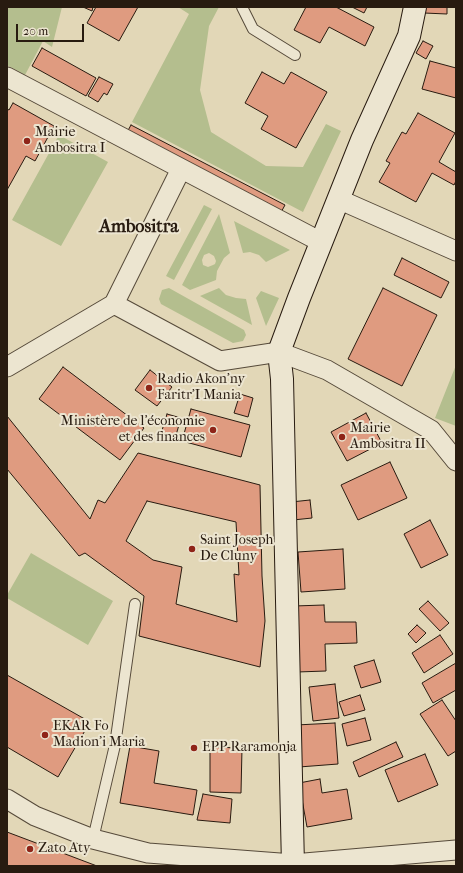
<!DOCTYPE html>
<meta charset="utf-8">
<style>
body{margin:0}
#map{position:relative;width:463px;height:873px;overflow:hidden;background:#e2d7b7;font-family:"IM FELL French Canon",serif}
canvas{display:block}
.frame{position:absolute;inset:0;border:8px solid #281b10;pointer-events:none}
.scale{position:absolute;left:16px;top:24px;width:68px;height:18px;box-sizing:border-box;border:2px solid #281b10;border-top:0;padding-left:5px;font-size:12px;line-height:14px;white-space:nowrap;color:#281b10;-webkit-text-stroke:3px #ece5d0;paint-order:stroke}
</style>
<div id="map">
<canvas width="463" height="873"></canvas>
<div class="frame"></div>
<div class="scale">20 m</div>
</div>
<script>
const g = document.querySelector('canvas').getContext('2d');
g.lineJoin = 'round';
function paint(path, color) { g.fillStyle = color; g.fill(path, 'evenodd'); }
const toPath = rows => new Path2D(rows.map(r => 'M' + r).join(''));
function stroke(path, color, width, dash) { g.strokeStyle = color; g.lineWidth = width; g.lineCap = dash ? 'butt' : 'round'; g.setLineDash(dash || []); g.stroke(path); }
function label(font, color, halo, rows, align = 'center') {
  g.font = font + ' "IM FELL French Canon",serif'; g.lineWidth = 4; g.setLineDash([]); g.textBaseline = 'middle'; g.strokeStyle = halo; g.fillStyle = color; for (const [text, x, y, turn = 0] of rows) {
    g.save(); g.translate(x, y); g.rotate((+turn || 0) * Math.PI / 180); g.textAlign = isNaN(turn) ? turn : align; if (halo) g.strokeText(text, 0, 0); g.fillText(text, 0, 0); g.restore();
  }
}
paint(toPath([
 [7,7,62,7,52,47,43,41,25,75,7,65],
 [178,7,219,7,209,26,200,90,211,132,266,166,303,167,326,124,341,131,303,212,132,122,189,14],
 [59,135,108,162,61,246,12,220],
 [204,205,212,209,174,280,166,276],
 [219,214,230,253,224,258,217,271,216,280,190,290,182,285],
 [209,253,214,256,216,261,215,264,213,265,208,267,203,265,202,260,204,255],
 [234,221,290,250,266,262,259,255,250,252,243,253],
 [169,288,244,330,246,335,243,341,233,343,161,304,159,299,162,290],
 [219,288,226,295,236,298,246,299,252,325,200,296],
 [261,291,279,298,266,326,256,298],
 [456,365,456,426,435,418],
 [31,553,113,601,88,645,7,598,7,595]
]), '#b4be8e');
const building = toPath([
 [83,7,93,7,92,11,83,7],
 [96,7,138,7,119,41,87,23,96,7],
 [306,7,336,7,374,27,365,46,329,27,320,43,294,30,306,7],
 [352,7,367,7,364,13,352,7],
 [424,7,447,7,447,14,424,13,424,7],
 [423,41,433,46,426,59,416,53,423,41],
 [42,48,96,78,86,96,32,66,42,48],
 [430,61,456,68,456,98,422,89,430,61],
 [262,72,284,84,291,72,327,92,296,148,261,129,268,116,245,103,262,72],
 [99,77,113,84,107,95,104,93,98,102,88,96,99,77],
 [13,103,54,126,35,161,26,156,7,190,7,109,9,110,13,103],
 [418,113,455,133,439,162,456,172,456,181,454,185,432,173,416,202,379,182,390,163,386,161,402,132,406,134,418,113],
 [131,125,285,205,279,216,125,136,131,125],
 [402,258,449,282,441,298,394,275,402,258],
 [383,288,437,315,402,386,348,359,383,288],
 [63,367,144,428,120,460,39,399,63,367],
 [150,370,172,387,157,406,135,390,150,370],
 [240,394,253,398,248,417,234,413,240,394],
 [191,409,250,425,241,457,182,441,191,409],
 [366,413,382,443,347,461,331,432,366,413],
 [167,414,181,418,174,442,160,437,167,414],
 [7,416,90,519,98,500,105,503,138,453,260,485,262,576,265,621,260,667,139,636,144,596,85,553,79,556,7,469,7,416],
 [147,501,236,522,239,575,234,574,237,622,176,604,182,567,153,560,126,541,147,501],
 [390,462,407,498,358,520,341,485,390,462],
 [310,500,312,518,293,520,291,502,310,500],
 [430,520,448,555,421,568,404,534,430,520],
 [343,549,345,589,301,592,298,552,343,549],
 [428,601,449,623,440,631,419,609,428,601],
 [324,605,325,622,356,622,357,643,325,644,326,671,297,672,294,606,324,605],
 [417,625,426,633,416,643,408,634,417,625],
 [440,635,453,654,424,673,412,653,440,635],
 [374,660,381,682,361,688,354,666,374,660],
 [456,663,456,690,433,703,422,683,456,663],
 [7,675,90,722,58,777,7,747,7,675],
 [335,684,339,718,313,721,309,687,335,684],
 [360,695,365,710,344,716,339,702,360,695],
 [442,700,456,721,456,751,448,756,420,714,442,700],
 [365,718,371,740,347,746,342,724,365,718],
 [335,723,338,764,299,767,296,725,335,723],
 [396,742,403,757,359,777,353,762,396,742],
 [130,746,159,751,154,783,197,790,193,815,120,803,130,746],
 [210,747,242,748,241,793,210,792,210,747],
 [425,754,438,785,398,802,385,770,425,754],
 [320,779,322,793,347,789,352,819,307,827,299,783,320,779],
 [203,794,232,799,230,823,197,820,203,794],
 [7,832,97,866,7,866,7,832]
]);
paint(building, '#df9b80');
stroke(building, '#281b10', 1);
const lane = toPath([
 [242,7,253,29,295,55],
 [93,839,115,745,135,604]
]);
const street = toPath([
 [7,77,321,242],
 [338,199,456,251],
 [114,304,220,361,279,352,327,370,431,430,456,461],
 [7,367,114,304,181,169],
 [7,799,35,816,93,839,148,853,293,864,456,850]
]);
const secondary = toPath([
 [293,866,282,379,279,352,299,298,362,140,409,36,415,7]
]);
stroke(lane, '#564a3a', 12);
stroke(street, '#564a3a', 21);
stroke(secondary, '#281b10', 24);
stroke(lane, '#ece5d0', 10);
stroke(street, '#ece5d0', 19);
stroke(secondary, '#ece5d0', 22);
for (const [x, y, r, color] of [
 [27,141,4,"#8f2418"],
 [149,388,4,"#8f2418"],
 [213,430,4,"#8f2418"],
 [342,437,4,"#8f2418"],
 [192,549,4,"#8f2418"],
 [45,735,4,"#8f2418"],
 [194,748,4,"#8f2418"],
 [30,849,4,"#8f2418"]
]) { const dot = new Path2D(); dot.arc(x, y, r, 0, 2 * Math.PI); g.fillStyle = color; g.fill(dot); stroke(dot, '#ece5d0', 1.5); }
label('14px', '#281b10', '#ece5d0', [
 ["Mairie",35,133],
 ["Ambositra I",35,149],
 ["Radio Akon'ny",157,380],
 ["Faritr'I Mania",157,396],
 ["Ministère de l'économie",205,422,"right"],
 ["et des finances",205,438,"right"],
 ["Mairie",350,429],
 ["Ambositra II",350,445],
 ["Saint Joseph",200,541],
 ["De Cluny",200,557],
 ["EKAR Fo",53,727],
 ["Madion'i Maria",53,743],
 ["EPP Raramonja",202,748],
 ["Zato Aty",38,849]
], 'left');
label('bold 18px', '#281b10', '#ece5d0', [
 ["Ambositra",139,228]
]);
</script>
